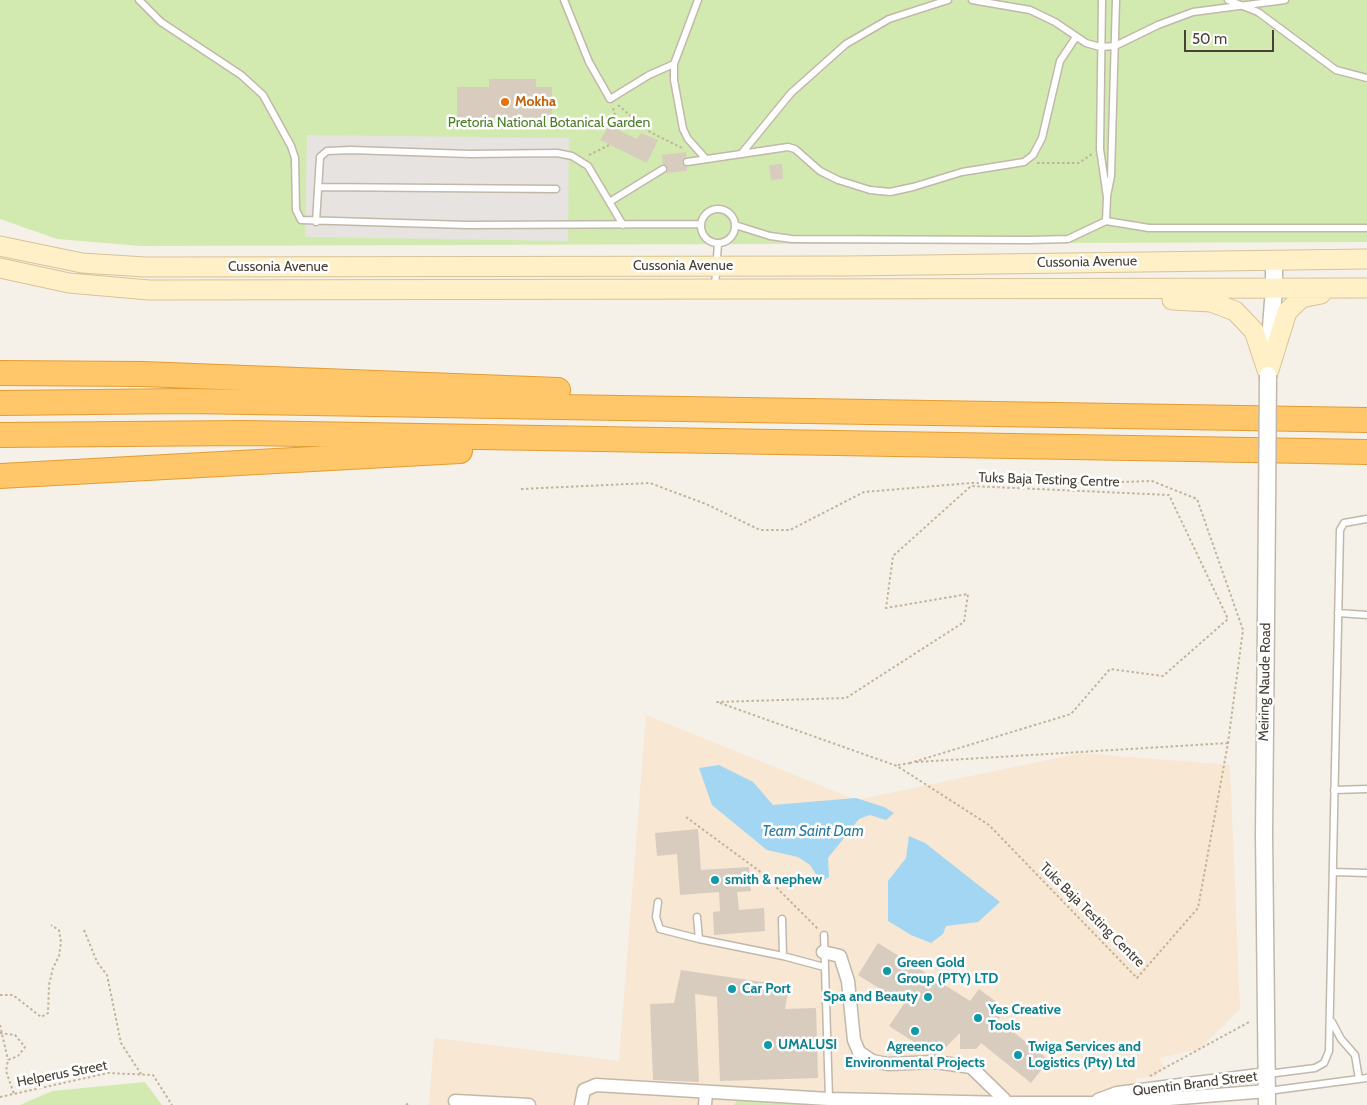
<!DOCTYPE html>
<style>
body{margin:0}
#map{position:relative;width:1367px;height:1105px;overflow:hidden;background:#f5f1e8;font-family:Cabin,sans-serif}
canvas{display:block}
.scale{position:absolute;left:1184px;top:30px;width:90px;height:22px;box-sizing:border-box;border:2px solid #494136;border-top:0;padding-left:6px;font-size:15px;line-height:18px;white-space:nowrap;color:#494136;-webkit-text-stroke:4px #fff;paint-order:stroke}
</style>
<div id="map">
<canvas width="1367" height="1105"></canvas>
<div class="scale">50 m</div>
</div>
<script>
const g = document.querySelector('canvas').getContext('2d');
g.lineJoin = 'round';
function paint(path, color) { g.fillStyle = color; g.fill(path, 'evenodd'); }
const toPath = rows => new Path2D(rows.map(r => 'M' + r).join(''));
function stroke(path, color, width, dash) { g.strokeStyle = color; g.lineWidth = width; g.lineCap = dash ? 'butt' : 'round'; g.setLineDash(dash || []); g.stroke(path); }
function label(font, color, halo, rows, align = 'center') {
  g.font = font + ' Cabin,sans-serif'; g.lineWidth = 5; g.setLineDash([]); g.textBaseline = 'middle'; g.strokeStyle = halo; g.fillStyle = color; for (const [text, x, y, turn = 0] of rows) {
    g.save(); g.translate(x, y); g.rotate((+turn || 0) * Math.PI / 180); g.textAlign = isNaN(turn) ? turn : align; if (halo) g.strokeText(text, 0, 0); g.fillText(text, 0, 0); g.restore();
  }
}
paint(toPath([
 [646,715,856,800,1081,753,1230,765,1240,1009,1200,1049,1159,1058,1164,1067,1155,1077,1136,1078,1138,1105,429,1105,434,1038,619,1061]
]), '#f7e7d3');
paint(toPath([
 [0,0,1367,0,1367,242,141,246,57,239,0,219],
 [145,1082,162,1105,20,1105,52,1091],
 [739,1098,813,1105,734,1105]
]), '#d2eab0');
paint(toPath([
 [307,135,569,138,568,241,305,237]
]), '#e6e3e0');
paint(toPath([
 [719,765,753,782,773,805,856,798,884,807,894,813,886,820,870,815,859,819,828,858,829,877,821,882,810,865,798,857,767,850,712,805,699,768],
 [909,836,925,843,1000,902,978,922,946,926,943,934,931,943,911,935,888,921,888,881,906,858]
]), '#a3d6f3');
paint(toPath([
 [489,79,536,79,536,87,552,87,552,118,457,118,457,87,489,87],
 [609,126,637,139,641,133,658,140,647,163,600,140],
 [686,152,686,157,682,162,687,167,687,171,666,173,668,168,663,164,662,155],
 [782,164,783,179,771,180,769,165],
 [698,829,701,870,749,867,751,891,737,892,739,910,764,908,765,931,714,935,713,912,720,911,719,892,680,895,677,854,657,856,655,833],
 [878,943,970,1001,979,989,1006,1009,998,1020,1049,1060,1031,1083,981,1043,976,1049,960,1049,960,1033,941,1052,914,1042,889,1026,904,1004,858,975],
 [681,970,789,986,785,1009,816,1008,818,1078,720,1081,717,997,695,994,699,1082,653,1080,650,1004,674,1003]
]), '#d7ccbd');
const service = toPath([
 [139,0,161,22,241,75,263,95,291,146,295,158,296,210,301,220,467,225,700,224],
 [564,0,589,62,610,99,649,75,674,64],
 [698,0,674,64,674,80,683,129,688,139,706,159],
 [972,0,1030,10,1055,22,1086,43,1100,47,1115,46,1158,25,1193,12,1285,0],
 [1228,0,1258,12,1336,70,1367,78],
 [742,153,791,93,846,44,889,19,948,0],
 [687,162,788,147,795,149,820,171,838,180,870,190,890,192,913,187,962,172,1024,162,1033,155,1042,138,1060,61,1076,37],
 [318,187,556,189],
 [1107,196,1111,176,1116,0],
 [611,201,663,169],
 '701 226a17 17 0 1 1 34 0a17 17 0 1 1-34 0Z',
 [1106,221,1149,228,1367,228],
 [316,222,320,157,327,151,351,150,470,154,557,153,572,156,588,166,623,225],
 [735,225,770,236,792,239,1029,240,1068,239,1106,221,1107,197,1100,149,1102,0],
 [715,287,718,243],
 [1338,613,1367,615],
 [1334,790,1367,789],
 [1333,872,1367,873],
 [658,902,656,917,660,929,699,939,783,956,824,967],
 [697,917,699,939],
 [782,919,783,956],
 [824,935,829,1099],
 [1332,1022,1341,1039,1355,1055,1359,1079],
 [1268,1074,1315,1068,1324,1063,1329,1051,1340,530,1344,523,1367,519],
 [1268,1091,1367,1078]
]);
const minor = toPath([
 [823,952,840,956,848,981,854,1040,859,1052,872,1061,888,1064,935,1062,971,1067,1004,1099],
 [1098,1100,1117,1093,1267,1074],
 [455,1101,529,1105],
 [581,1105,584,1090,596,1085,829,1099,1007,1103,1119,1103,1267,1091],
 [705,1105,706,1092]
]);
const tertiary = toPath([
 [1269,353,1274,288,1274,260],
 [1267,509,1264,834,1267,1105]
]);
const secondary = toPath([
 [0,246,82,263,145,267,847,266,1367,259],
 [0,268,69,283,149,290,1367,288],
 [1172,300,1211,302,1235,311,1254,331,1268,373],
 [1268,373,1287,312,1301,298,1321,294]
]);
const motorway = toPath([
 [0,373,142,374,558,390],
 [0,403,187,401,1367,420],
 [0,435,245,433,1367,452],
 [0,476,460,451]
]);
stroke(service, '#c1b8aa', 9);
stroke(minor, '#c1b8aa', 15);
stroke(tertiary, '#c1b8aa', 19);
stroke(secondary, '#d7c397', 21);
stroke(motorway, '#e49c33', 26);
stroke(toPath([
 [618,105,650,132,682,148],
 [613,108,619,131],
 [589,155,609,145],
 [1037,163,1079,163,1092,154],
 [521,489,650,483,706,504,760,530,790,530,864,492,971,483,1088,483,1152,481,1197,499,1243,630,1228,743,1198,908,1137,978,989,825,897,766,717,702,846,698,964,622,968,594,886,608,893,556,971,486,1169,495,1228,619,1163,676,1110,669,1071,714,910,763],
 [916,762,1228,743],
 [898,765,911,763],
 [686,817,762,873,818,929],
 [84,930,97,962,107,975,121,1043,141,1074],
 [0,995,13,995,41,1017,48,1013,49,985,53,968,59,956,61,942,59,930,51,925],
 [0,1025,8,1060],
 [0,1033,15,1035,25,1047,18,1056,8,1060,6,1071,14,1094],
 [1150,1076,1251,1021],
 [0,1097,108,1073,153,1075,172,1105],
 [406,1105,410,1102]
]), '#c3b39b', 2, [2.5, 2.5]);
stroke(service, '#fff', 6);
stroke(minor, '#fff', 12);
stroke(tertiary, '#fff', 16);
stroke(secondary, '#fff0c8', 19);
stroke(motorway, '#ffc769', 24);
const tertiaryBridge = toPath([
 [1267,509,1268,375]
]);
stroke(tertiaryBridge, '#c1b8aa', 19, []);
stroke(tertiaryBridge, '#fff', 16);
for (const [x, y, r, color] of [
 [505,102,5,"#e8710a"],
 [715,880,5,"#0f9aa8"],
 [887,971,5,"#0f9aa8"],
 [732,989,5,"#0f9aa8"],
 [928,997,5,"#0f9aa8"],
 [978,1018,5,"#0f9aa8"],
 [915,1031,5,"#0f9aa8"],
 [768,1045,5,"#0f9aa8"],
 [1018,1055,5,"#0f9aa8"]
]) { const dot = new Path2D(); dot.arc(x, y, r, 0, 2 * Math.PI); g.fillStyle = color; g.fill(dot); stroke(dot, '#fff', 2); }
label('bold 14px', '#c56008', '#fff', [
 ["Mokha",515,102]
], 'left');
label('14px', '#4b7e27', '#fff', [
 ["Pretoria National Botanical Garden",549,123]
]);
label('14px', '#494136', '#fff', [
 ["Cussonia Avenue",1087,262,-1],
 ["Cussonia Avenue",683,266],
 ["Cussonia Avenue",278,267],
 ["Tuks Baja Testing Centre",1049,480,2],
 ["Meiring Naude Road",1265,682,-89],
 ["Tuks Baja Testing Centre",1092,915,45],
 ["Helperus Street",62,1074,-11],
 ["Quentin Brand Street",1195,1084,-7]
]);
label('bold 14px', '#0d838f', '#fff', [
 ["smith & nephew",725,880],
 ["Green Gold",897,963],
 ["Group (PTY) LTD",897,979],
 ["Car Port",742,989],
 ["Spa and Beauty",918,997,"right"],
 ["Yes Creative",988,1010],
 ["Tools",988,1026],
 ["UMALUSI",778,1045],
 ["Agreenco",915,1047,"center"],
 ["Environmental Projects",915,1063,"center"],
 ["Twiga Services and",1028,1047],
 ["Logistics (Pty) Ltd",1028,1063]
], 'left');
label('italic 15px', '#2878a9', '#fff', [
 ["Team Saint Dam",813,832]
]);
</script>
